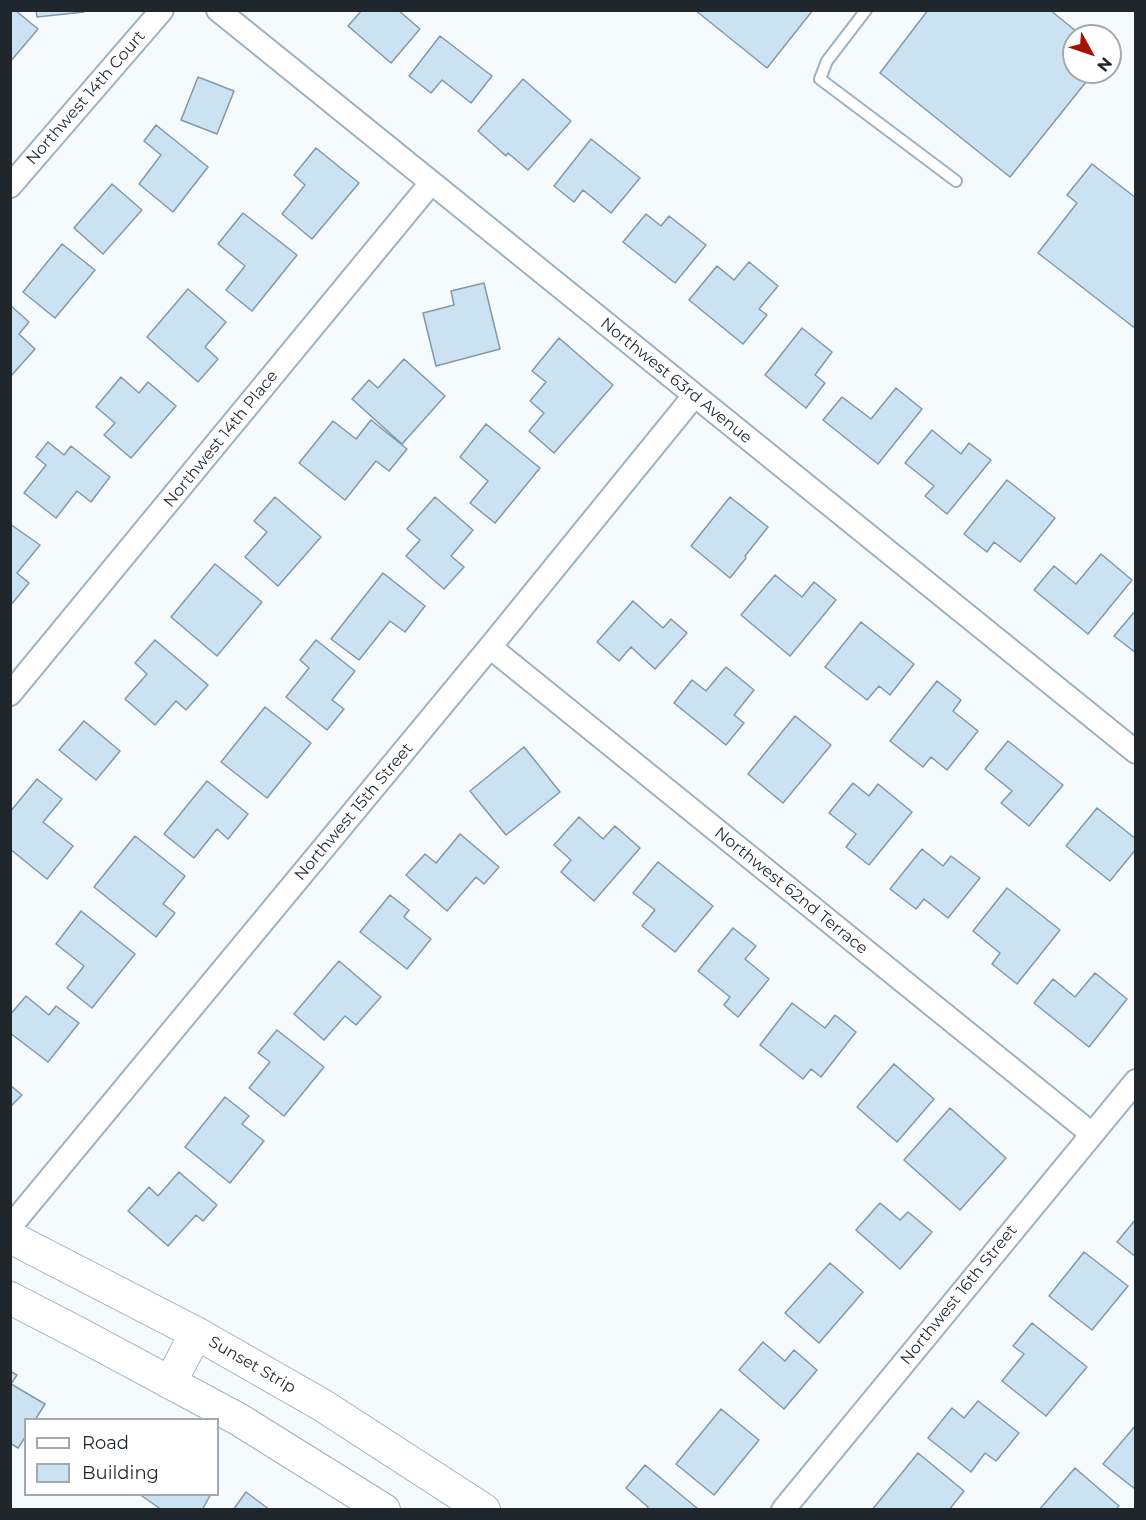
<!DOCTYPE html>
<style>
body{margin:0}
#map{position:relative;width:1146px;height:1520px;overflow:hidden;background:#f5fafd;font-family:Montserrat,sans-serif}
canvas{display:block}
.frame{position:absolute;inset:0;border:12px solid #1f272d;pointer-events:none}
.legend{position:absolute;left:24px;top:1418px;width:195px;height:78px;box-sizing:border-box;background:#fff;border:2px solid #a5a9ab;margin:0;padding:8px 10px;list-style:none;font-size:18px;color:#1f272d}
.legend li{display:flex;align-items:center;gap:12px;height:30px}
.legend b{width:30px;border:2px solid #a5a9ab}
.north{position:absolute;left:1062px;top:24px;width:60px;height:60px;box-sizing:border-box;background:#fff;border:2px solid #a5a9ab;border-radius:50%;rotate:130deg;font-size:16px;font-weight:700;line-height:24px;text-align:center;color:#1f272d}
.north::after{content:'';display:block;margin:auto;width:21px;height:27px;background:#a51203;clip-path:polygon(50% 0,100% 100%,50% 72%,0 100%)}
</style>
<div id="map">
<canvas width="1146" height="1520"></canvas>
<div class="frame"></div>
<ul class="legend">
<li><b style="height:8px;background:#fff"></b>Road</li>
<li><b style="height:16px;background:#cbe2f3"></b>Building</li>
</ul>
<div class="north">N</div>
</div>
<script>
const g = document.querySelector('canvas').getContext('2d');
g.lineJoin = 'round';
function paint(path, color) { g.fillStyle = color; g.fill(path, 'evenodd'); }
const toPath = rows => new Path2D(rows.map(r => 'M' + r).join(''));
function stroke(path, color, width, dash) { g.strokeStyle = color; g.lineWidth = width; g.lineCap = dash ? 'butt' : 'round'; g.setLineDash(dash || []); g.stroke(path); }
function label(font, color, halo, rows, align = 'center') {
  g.font = font + ' Montserrat,sans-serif'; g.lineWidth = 6; g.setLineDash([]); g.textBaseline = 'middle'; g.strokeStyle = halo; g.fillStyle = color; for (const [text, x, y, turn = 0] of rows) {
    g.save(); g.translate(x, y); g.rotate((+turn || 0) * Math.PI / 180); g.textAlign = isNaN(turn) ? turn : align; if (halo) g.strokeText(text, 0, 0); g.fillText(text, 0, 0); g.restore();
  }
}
const building = toPath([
 [10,10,15,10,38,29,10,62,10,10],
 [36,10,84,10,84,12,37,17,36,10],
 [362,10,398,10,420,29,391,63,348,26,362,10],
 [695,10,813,10,767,68,695,10],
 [928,10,1050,10,1082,36,1074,36,1074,72,1094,72,1010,177,880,73,928,10],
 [440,36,492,76,471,103,442,80,431,93,409,76,440,36],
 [198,77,234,91,217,134,181,120,198,77],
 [523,79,571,121,528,170,508,153,506,156,478,131,523,79],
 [156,125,208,167,173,212,139,184,161,155,144,141,156,125],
 [591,139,640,178,611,213,583,190,574,202,554,186,591,139],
 [316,148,359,183,312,239,282,214,305,185,294,175,316,148],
 [1092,164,1136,198,1136,329,1038,253,1077,203,1067,195,1092,164],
 [112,184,142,210,103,254,74,228,112,184],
 [243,213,297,255,252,311,226,290,245,266,218,244,243,213],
 [646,214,661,226,669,216,706,245,675,283,623,242,646,214],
 [62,244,95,270,55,318,23,292,62,244],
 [749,262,778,286,759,309,767,315,743,344,689,300,717,266,734,280,749,262],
 [484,283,500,349,436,366,423,313,454,305,451,291,484,283],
 [188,289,226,322,205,347,218,359,198,382,147,337,188,289],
 [10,305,29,322,19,334,35,349,10,377,10,305],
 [802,328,832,352,815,375,825,383,806,408,765,375,802,328],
 [559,338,613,385,554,453,529,431,544,413,530,401,546,382,532,371,559,338],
 [404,359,445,396,402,444,352,399,369,380,378,388,404,359],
 [121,377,139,393,148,382,176,406,131,458,104,435,115,423,96,407,121,377],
 [896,388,922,409,878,464,823,420,842,397,871,419,896,388],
 [371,420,407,449,389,471,376,461,345,500,299,463,333,421,356,439,371,420],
 [486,424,540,468,495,523,470,503,488,481,460,457,486,424],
 [932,430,961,454,969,443,991,460,947,514,925,496,934,486,905,463,932,430],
 [48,442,64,455,71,446,110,477,91,502,77,491,56,518,24,493,46,465,36,457,48,442],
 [1007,480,1055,518,1020,562,994,542,987,552,964,534,1007,480],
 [275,497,321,537,278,586,245,557,267,532,254,521,275,497],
 [435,497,473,530,451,556,464,567,444,589,406,556,420,540,407,529,435,497],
 [730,497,768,527,745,556,746,558,730,578,691,546,730,497],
 [10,524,40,545,17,573,29,583,10,606,10,524],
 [1101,554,1132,580,1088,634,1034,590,1054,566,1076,584,1101,554],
 [215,564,262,602,217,656,171,617,215,564],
 [383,573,425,606,405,632,390,621,359,660,331,639,383,573],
 [775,575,802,597,814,582,836,600,790,656,741,615,775,575],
 [633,601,663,628,671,619,687,633,655,669,631,647,619,661,597,642,633,601],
 [1136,610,1136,653,1114,636,1136,610],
 [861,622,914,664,890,695,879,686,867,700,825,667,861,622],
 [155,640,208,685,186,710,176,701,155,725,125,699,147,674,135,663,155,640],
 [316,640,355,671,332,700,344,709,327,730,286,697,309,668,300,660,316,640],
 [726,667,754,690,734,715,744,723,726,745,674,703,692,680,706,691,726,667],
 [937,681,961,700,953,711,978,731,947,770,931,757,923,767,890,741,937,681],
 [265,707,311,743,267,798,221,762,265,707],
 [795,716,831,745,783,803,748,774,795,716],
 [84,721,120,751,96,780,59,750,84,721],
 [1008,741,1063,785,1029,826,1001,803,1012,791,985,769,1008,741],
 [524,747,560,792,506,835,470,791,524,747],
 [37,779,62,799,43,822,73,846,47,879,10,849,10,812,37,779],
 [207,781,248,814,228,839,217,829,194,858,164,834,207,781],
 [853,783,869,796,878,784,912,812,869,865,846,847,856,834,829,813,853,783],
 [1097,808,1136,839,1136,849,1110,881,1066,846,1097,808],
 [579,817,603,839,615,826,640,848,594,901,561,872,571,860,554,845,579,817],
 [460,834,499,867,484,884,476,877,447,911,406,875,425,854,436,863,460,834],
 [135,836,185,876,163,904,175,913,156,937,94,887,135,836],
 [922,849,943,866,951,856,980,878,948,918,924,899,916,909,890,889,922,849],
 [658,862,713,906,675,952,642,926,655,910,633,893,658,862],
 [1007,888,1060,930,1017,984,992,964,1000,953,973,931,1007,888],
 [390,895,409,910,404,917,431,939,407,969,360,932,390,895],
 [81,911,135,954,92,1008,67,988,84,966,56,944,81,911],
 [733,928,756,946,745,959,769,979,738,1017,724,1005,730,997,698,971,733,928],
 [339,961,381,997,356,1025,345,1016,324,1040,294,1014,339,961],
 [1095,973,1127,999,1089,1047,1034,1003,1053,979,1075,997,1095,973],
 [26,996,49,1015,56,1006,79,1023,48,1062,10,1033,10,1015,26,996],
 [792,1003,825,1028,835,1015,856,1032,821,1077,811,1069,803,1079,760,1045,792,1003],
 [277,1030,324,1067,284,1116,249,1088,270,1062,258,1053,277,1030],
 [894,1064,934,1099,897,1142,857,1107,894,1064],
 [10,1085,22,1095,10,1107,10,1085],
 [225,1097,249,1116,242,1124,264,1141,230,1183,185,1147,225,1097],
 [950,1108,1006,1158,960,1210,904,1160,950,1108],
 [179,1172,217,1205,203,1221,196,1215,168,1246,128,1211,149,1187,158,1196,179,1172],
 [880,1203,900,1220,908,1212,932,1232,900,1269,856,1230,880,1203],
 [1136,1219,1136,1257,1117,1242,1136,1219],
 [1084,1252,1128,1286,1092,1330,1049,1296,1084,1252],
 [830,1263,863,1292,819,1343,785,1313,830,1263],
 [1032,1323,1087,1367,1046,1416,1002,1381,1024,1354,1013,1346,1032,1323],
 [763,1342,785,1361,794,1350,817,1370,784,1409,739,1370,763,1342],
 [10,1371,17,1375,11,1384,45,1404,35,1420,26,1420,26,1436,18,1448,10,1443,10,1371],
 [978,1401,1019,1433,996,1461,985,1453,971,1472,928,1438,952,1408,964,1418,978,1401],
 [721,1409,759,1440,714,1495,676,1464,721,1409],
 [1136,1425,1136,1489,1135,1489,1103,1464,1136,1425],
 [918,1453,964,1491,949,1510,872,1510,918,1453],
 [645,1465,698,1509,697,1510,646,1510,648,1507,626,1488,645,1465],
 [1075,1468,1119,1506,1115,1510,1039,1510,1075,1468],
 [246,1492,270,1510,233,1510,246,1492],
 [139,1494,211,1494,202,1510,162,1510,139,1494]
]);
paint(building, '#cbe2f3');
stroke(building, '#8399a9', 1.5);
const lane = toPath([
 [866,10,827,61,820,79,956,181]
]);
const street = toPath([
 [218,10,1136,752],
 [10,186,162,10],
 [490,647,1092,1134],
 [10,694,431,183],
 [10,1227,490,647,694,396],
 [783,1510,1136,1081]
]);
const secondary = toPath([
 [10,1237,196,1333,322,1405,484,1510],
 [10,1298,76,1332,238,1419,384,1510],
 [170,1383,196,1333]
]);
stroke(lane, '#9cb2c2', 14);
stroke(street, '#9cb2c2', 26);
stroke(secondary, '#9cb2c2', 34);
stroke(lane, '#fff', 10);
stroke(street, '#fff', 22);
stroke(secondary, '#fff', 32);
label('16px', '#1f272d', '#fff', [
 ["Northwest 14th Court",86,98,-49],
 ["Northwest 63rd Avenue",676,381,39],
 ["Northwest 14th Place",221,439,-51],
 ["Northwest 15th Street",354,812,-50],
 ["Northwest 62nd Terrace",791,891,39],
 ["Northwest 16th Street",959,1295,-51],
 ["Sunset Strip",252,1365,30]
]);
</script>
